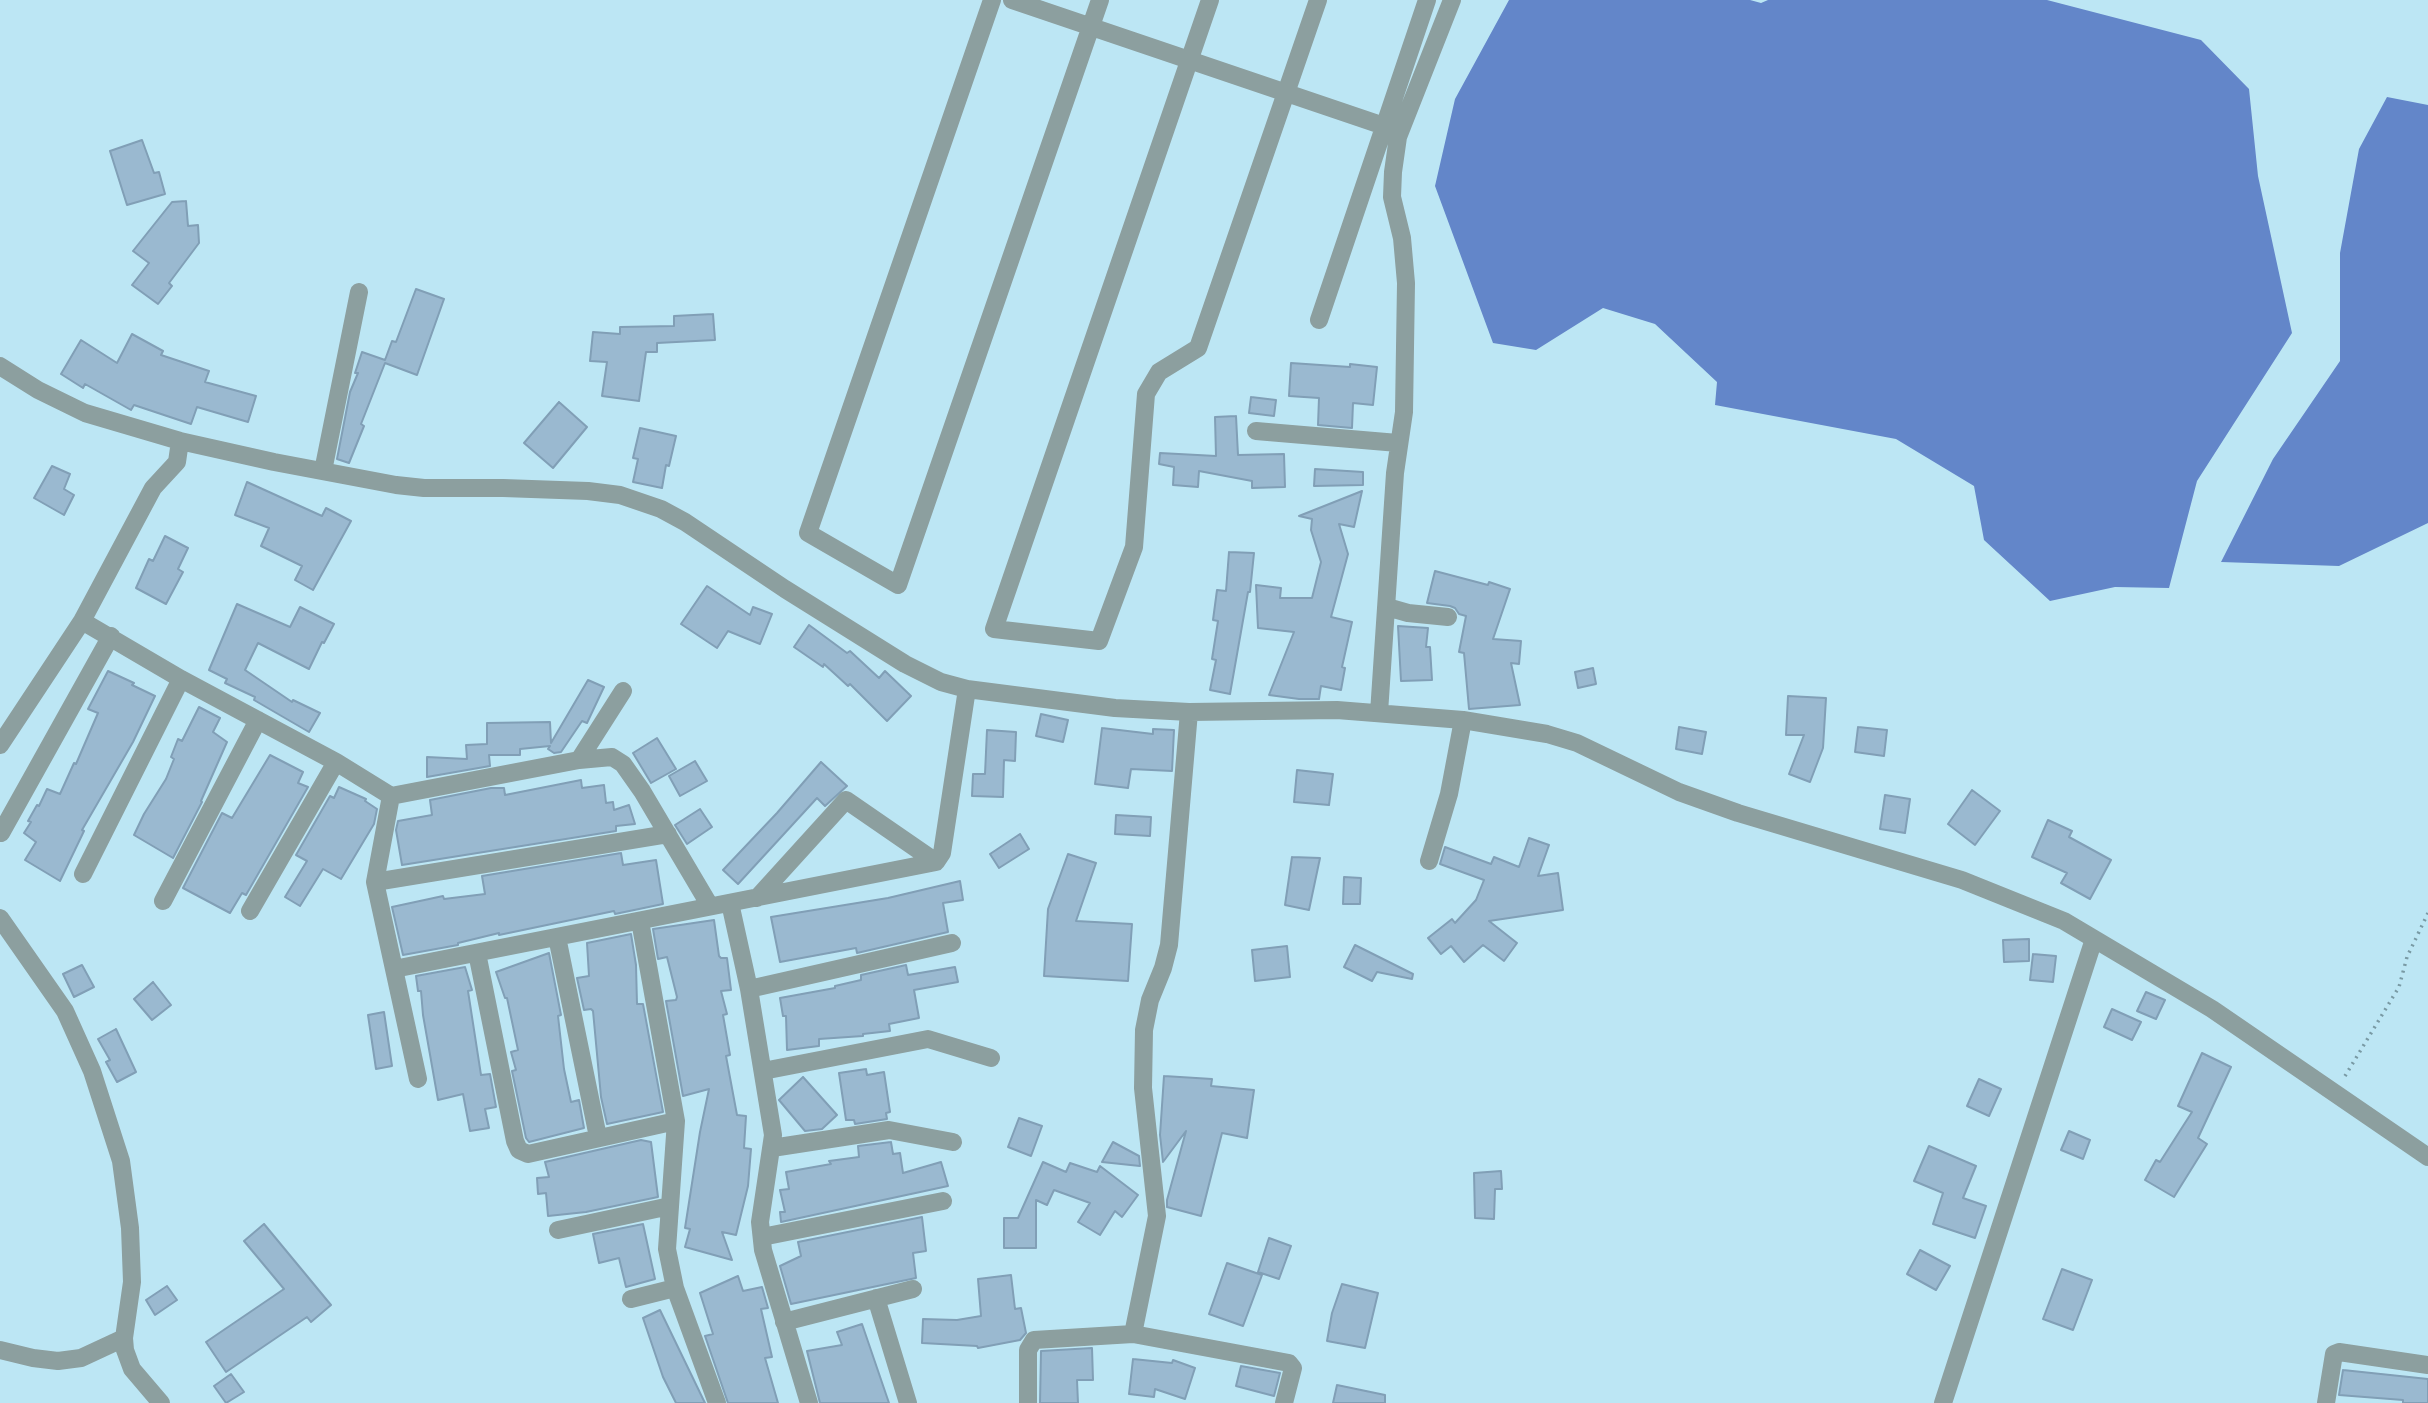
<!DOCTYPE html>
<style>
body{margin:0}
canvas{display:block;background:#bce6f4}
</style>
<canvas width="2428" height="1403"></canvas>
<script>
const g = document.querySelector('canvas').getContext('2d');
g.lineJoin = 'round';
function paint(path, color) { g.fillStyle = color; g.fill(path, 'evenodd'); }
const toPath = rows => new Path2D(rows.map(r => 'M' + r).join(''));
function stroke(path, color, width, dash) { g.strokeStyle = color; g.lineWidth = width; g.lineCap = dash ? 'butt' : 'round'; g.setLineDash(dash || []); g.stroke(path); }
paint(toPath([
 [1509,0,1750,0,1761,3,1768,0,2047,0,2201,40,2249,89,2258,176,2292,333,2197,481,2169,588,2115,587,2050,601,1984,540,1974,486,1896,439,1715,405,1717,382,1655,324,1603,308,1536,350,1493,343,1435,186,1455,99],
 [2387,97,2428,105,2428,523,2339,566,2221,562,2273,459,2340,361,2340,253,2359,149]
]), '#6386c9');
const building = toPath([
 [142,140,154,173,159,172,165,194,127,205,110,151,142,140],
 [186,201,188,226,198,225,199,243,169,283,172,286,158,304,132,285,149,263,133,251,172,202,186,201],
 [416,289,444,299,417,375,385,363,361,424,364,426,349,463,337,459,350,392,358,373,355,373,362,352,385,360,392,341,396,342,416,289],
 [713,314,715,340,657,343,657,352,646,352,639,401,602,396,607,362,590,361,593,332,620,334,620,327,674,326,674,316,713,314],
 [132,334,163,351,161,355,209,371,205,382,256,396,248,422,197,407,191,424,134,405,131,410,85,384,83,388,61,374,81,340,117,363,132,334],
 [1291,363,1350,367,1350,364,1377,367,1373,405,1353,403,1352,428,1318,425,1319,398,1289,396,1291,363],
 [1251,397,1276,400,1274,416,1249,413,1251,397],
 [559,402,587,427,553,468,524,443,559,402],
 [1236,416,1238,455,1284,454,1285,487,1252,488,1252,481,1199,471,1198,487,1173,485,1174,467,1159,464,1160,453,1216,456,1215,417,1236,416],
 [640,428,676,436,669,466,666,465,662,488,633,482,638,459,633,458,640,428],
 [52,466,70,474,64,489,74,495,64,515,34,498,52,466],
 [1315,469,1363,472,1363,485,1314,486,1315,469],
 [247,482,322,516,326,508,351,521,313,590,295,580,302,566,261,546,269,528,235,515,247,482],
 [1362,491,1354,527,1339,524,1348,554,1331,617,1352,622,1342,667,1345,668,1341,690,1321,686,1319,699,1299,699,1269,695,1294,632,1258,628,1256,585,1281,588,1280,598,1312,598,1321,562,1311,530,1312,519,1299,516,1362,491],
 [165,536,188,548,178,569,183,572,166,604,136,588,149,559,153,561,165,536],
 [1229,552,1254,553,1250,592,1248,592,1230,694,1210,690,1216,660,1212,659,1218,621,1213,620,1217,590,1226,591,1229,552],
 [1435,571,1488,585,1489,582,1510,589,1493,639,1521,641,1519,664,1511,663,1520,705,1469,709,1464,653,1459,652,1466,616,1459,614,1455,608,1450,606,1427,603,1435,571],
 [707,586,750,615,753,607,772,614,760,644,728,631,717,648,681,624,707,586],
 [237,604,290,627,300,607,334,624,324,643,322,642,309,669,258,643,245,670,292,702,293,700,320,713,309,732,254,700,255,697,225,683,227,679,209,670,237,604],
 [809,625,847,653,850,651,879,678,885,671,911,696,887,721,850,684,848,686,824,664,823,667,794,647,809,625],
 [1398,626,1428,628,1426,647,1430,647,1432,680,1401,681,1398,626],
 [1593,668,1596,684,1578,688,1575,672,1593,668],
 [108,671,134,683,132,685,155,696,133,742,82,830,84,831,60,881,25,860,36,842,24,833,31,822,28,821,37,805,39,806,47,789,60,794,74,763,76,764,98,713,88,709,108,671],
 [588,680,604,687,587,723,582,721,561,752,554,753,548,749,550,746,520,749,520,755,489,755,490,766,427,777,427,757,467,759,466,745,487,744,487,723,550,722,551,743,588,680],
 [1788,696,1826,698,1823,748,1810,782,1789,774,1804,735,1786,735,1788,696],
 [199,707,220,718,213,732,227,742,201,801,202,802,173,858,134,835,144,814,166,779,174,759,171,757,178,739,182,741,199,707],
 [1041,714,1068,720,1063,742,1036,736,1041,714],
 [1679,727,1706,732,1702,754,1676,749,1679,727],
 [1858,727,1887,730,1884,756,1855,752,1858,727],
 [1102,728,1153,734,1153,729,1174,730,1172,771,1131,769,1128,788,1095,784,1102,728],
 [987,730,1016,732,1015,761,1004,760,1003,797,972,796,973,774,985,774,987,730],
 [657,738,676,769,651,783,633,753,657,738],
 [270,755,303,772,298,783,308,787,246,895,242,893,230,913,183,888,222,813,232,818,270,755],
 [695,761,707,781,680,796,669,776,695,761],
 [821,762,847,786,825,806,817,798,738,884,723,870,777,813,821,762],
 [1297,770,1333,774,1329,805,1294,802,1297,770],
 [581,780,582,788,604,785,606,803,613,802,614,810,629,805,635,824,616,826,616,831,402,865,396,830,398,821,432,815,430,800,491,788,504,788,505,795,581,780],
 [339,787,366,799,365,801,377,809,374,824,341,879,323,869,300,906,285,897,307,861,296,855,330,796,334,798,339,787],
 [1972,790,2000,811,1975,845,1948,824,1972,790],
 [1885,795,1910,799,1905,833,1880,829,1885,795],
 [700,809,712,827,687,844,675,825,700,809],
 [1116,815,1151,817,1150,836,1115,834,1116,815],
 [2048,820,2072,831,2069,837,2111,860,2090,899,2061,883,2067,873,2032,857,2048,820],
 [1020,834,1029,849,999,868,990,854,1020,834],
 [1529,838,1549,845,1538,876,1558,873,1563,910,1489,921,1517,943,1504,961,1483,945,1464,962,1451,946,1441,954,1428,938,1452,919,1455,923,1476,900,1484,880,1440,864,1445,847,1491,864,1494,857,1519,867,1529,838],
 [621,853,623,865,656,860,663,904,615,914,614,911,499,935,499,933,458,943,458,945,403,955,392,907,443,896,444,899,485,894,482,876,621,853],
 [1068,854,1096,863,1076,921,1132,924,1128,981,1044,976,1048,909,1068,854],
 [1292,857,1320,858,1309,910,1285,905,1292,857],
 [1344,877,1361,878,1360,904,1343,904,1344,877],
 [960,881,963,900,943,903,948,932,857,953,856,948,780,962,771,917,888,898,960,881],
 [714,920,719,956,721,958,727,958,731,990,721,991,727,1014,723,1015,730,1055,726,1056,737,1115,746,1116,744,1148,751,1149,748,1186,736,1235,722,1232,732,1260,685,1247,690,1229,685,1228,700,1132,709,1089,683,1096,666,1001,676,1000,677,997,667,957,658,959,653,929,714,920],
 [631,934,636,965,637,1004,643,1004,663,1112,607,1124,601,1097,593,1011,591,1009,584,1010,577,978,589,976,587,943,631,934],
 [2029,939,2029,961,2004,962,2003,940,2029,939],
 [1355,945,1413,974,1412,979,1377,972,1372,981,1344,967,1355,945],
 [1287,946,1290,977,1255,981,1252,950,1287,946],
 [549,953,561,1015,558,1016,564,1069,571,1102,579,1100,584,1128,529,1142,526,1138,512,1071,516,1070,511,1052,518,1050,507,998,505,998,496,972,549,953],
 [2033,954,2056,956,2053,982,2030,980,2033,954],
 [82,965,94,987,74,997,63,974,82,965],
 [906,965,908,975,955,967,958,982,914,990,919,1018,889,1024,890,1031,863,1034,863,1036,819,1039,819,1046,787,1050,786,1016,783,1016,780,998,835,988,835,986,861,980,861,975,906,965],
 [465,967,472,990,468,991,481,1075,490,1074,496,1107,485,1109,489,1128,470,1131,463,1094,438,1100,423,1015,421,991,418,991,416,976,465,967],
 [153,982,171,1005,152,1020,134,999,153,982],
 [2146,992,2165,1000,2156,1019,2137,1011,2146,992],
 [2112,1009,2141,1022,2132,1040,2104,1027,2112,1009],
 [384,1012,392,1066,376,1069,368,1015,384,1012],
 [116,1029,136,1072,117,1082,106,1062,110,1060,98,1039,116,1029],
 [2202,1053,2231,1067,2198,1138,2207,1144,2174,1197,2145,1180,2156,1160,2160,1162,2192,1112,2178,1106,2202,1053],
 [866,1069,867,1075,884,1072,890,1112,886,1113,887,1119,855,1124,854,1120,846,1120,839,1073,866,1069],
 [1164,1076,1212,1079,1211,1086,1254,1090,1247,1138,1222,1133,1201,1216,1167,1207,1167,1200,1186,1131,1163,1162,1160,1135,1164,1076],
 [803,1077,837,1115,822,1129,805,1131,779,1100,803,1077],
 [1979,1079,2001,1089,1989,1116,1967,1106,1979,1079],
 [1019,1118,1042,1126,1031,1156,1008,1147,1019,1118],
 [2069,1131,2090,1140,2083,1159,2061,1150,2069,1131],
 [641,1140,651,1142,658,1197,586,1212,548,1216,546,1193,538,1194,537,1178,549,1177,545,1162,641,1140],
 [891,1142,893,1154,900,1153,903,1173,941,1162,948,1186,781,1222,780,1212,785,1212,780,1190,789,1189,786,1172,831,1164,829,1161,859,1157,858,1146,891,1142],
 [1113,1142,1139,1156,1140,1166,1102,1162,1113,1142],
 [1929,1146,1976,1166,1963,1198,1986,1206,1975,1238,1933,1224,1943,1193,1914,1181,1929,1146],
 [1043,1162,1066,1172,1070,1163,1097,1172,1100,1166,1138,1195,1122,1217,1115,1211,1100,1235,1078,1222,1090,1203,1054,1190,1047,1205,1036,1200,1036,1248,1004,1248,1004,1218,1018,1218,1043,1162],
 [1501,1171,1502,1189,1495,1189,1494,1219,1475,1218,1474,1173,1501,1171],
 [922,1217,926,1251,913,1253,916,1278,791,1304,780,1266,801,1256,798,1242,922,1217],
 [264,1224,331,1305,311,1322,307,1317,226,1372,206,1342,284,1289,244,1241,264,1224],
 [643,1224,655,1279,626,1287,619,1258,599,1263,593,1234,643,1224],
 [1269,1238,1291,1246,1279,1279,1258,1272,1269,1238],
 [1920,1250,1950,1266,1936,1290,1907,1274,1920,1250],
 [1227,1263,1262,1275,1243,1326,1209,1314,1227,1263],
 [2062,1269,2092,1280,2073,1330,2043,1319,2062,1269],
 [1011,1275,1015,1309,1021,1308,1026,1333,1020,1340,978,1348,977,1346,922,1343,923,1319,957,1320,981,1316,978,1279,1011,1275],
 [738,1276,743,1291,762,1287,768,1308,761,1309,772,1357,765,1358,778,1403,728,1403,705,1336,713,1334,700,1293,738,1276],
 [1342,1284,1378,1293,1365,1348,1327,1341,1332,1313,1342,1284],
 [167,1286,177,1300,155,1315,146,1300,167,1286],
 [660,1310,704,1401,705,1403,676,1403,663,1377,643,1318,660,1310],
 [862,1324,889,1403,820,1403,807,1351,842,1345,837,1332,862,1324],
 [1092,1348,1093,1380,1077,1380,1078,1403,1040,1403,1041,1351,1092,1348],
 [1133,1359,1172,1363,1173,1360,1195,1368,1185,1399,1155,1389,1154,1397,1129,1394,1133,1359],
 [1241,1366,1280,1373,1274,1396,1236,1386,1241,1366],
 [2343,1370,2428,1379,2428,1403,2403,1403,2403,1400,2339,1395,2343,1370],
 [231,1374,244,1392,226,1403,214,1386,231,1374],
 [1337,1385,1385,1395,1385,1403,1333,1403,1337,1385]
]);
paint(building, '#9ab9d0');
stroke(building, '#819fb6', 2);
stroke(toPath([
 [2345,1076,2399,987,2407,957,2428,913]
]), '#799aa4', 3.5, [2, 5]);
stroke(toPath([
 [992,0,808,533,898,585,1100,0],
 [1012,0,1384,126],
 [1210,0,994,629,1099,641,1134,547,1146,394,1159,372,1198,348,1318,0],
 [1319,320,1427,0],
 [0,366,38,390,85,413,180,441,274,462,396,485,424,488,503,488,588,491,620,495,661,509,685,522,785,589,905,664,941,682,967,689,1115,708,1189,712,1337,710,1463,720,1547,734,1577,743,1679,792,1738,813,1962,880,2064,921,2212,1009,2428,1157],
 [1256,431,1398,443],
 [323,471,359,292],
 [1387,607,1408,613,1448,617],
 [82,621,181,679,336,762,391,796,579,760,612,757,623,764,642,791,710,906],
 [1379,713,1395,473,1404,412,1406,283,1402,238,1392,197,1393,172,1398,137,1452,0],
 [0,745,82,621,153,488,177,462,180,441],
 [579,760,623,691],
 [391,796,375,882,418,1079],
 [1,833,111,636],
 [1429,861,1449,794,1463,720],
 [83,874,181,679],
 [375,882,668,834],
 [757,898,846,800,936,862],
 [163,901,258,720],
 [730,903,749,989,773,1135,760,1222,763,1250,809,1403],
 [250,911,336,762],
 [0,918,65,1011,92,1071,121,1161,130,1228,132,1282,124,1338,125,1350,132,1369,161,1403],
 [640,921,676,1121,667,1249,675,1288,717,1403],
 [557,937,598,1137],
 [477,953,515,1141,519,1150,528,1154,676,1121],
 [394,969,936,862,942,853,967,689],
 [749,989,952,943],
 [763,1071,928,1039,991,1058],
 [772,1148,889,1130,953,1142],
 [558,1230,670,1206],
 [762,1237,943,1201],
 [876,1298,908,1403],
 [631,1299,675,1288],
 [784,1322,913,1289],
 [1133,1334,1157,1216,1143,1088,1144,1030,1150,1000,1163,968,1169,945,1189,712],
 [0,1350,33,1358,58,1361,81,1358,124,1338],
 [1028,1403,1028,1350,1034,1340,1133,1334,1289,1363,1293,1368,1284,1403],
 [1943,1403,2094,939],
 [2326,1403,2334,1354,2339,1352,2428,1365]
]), '#8c9f9f', 18);
</script>
